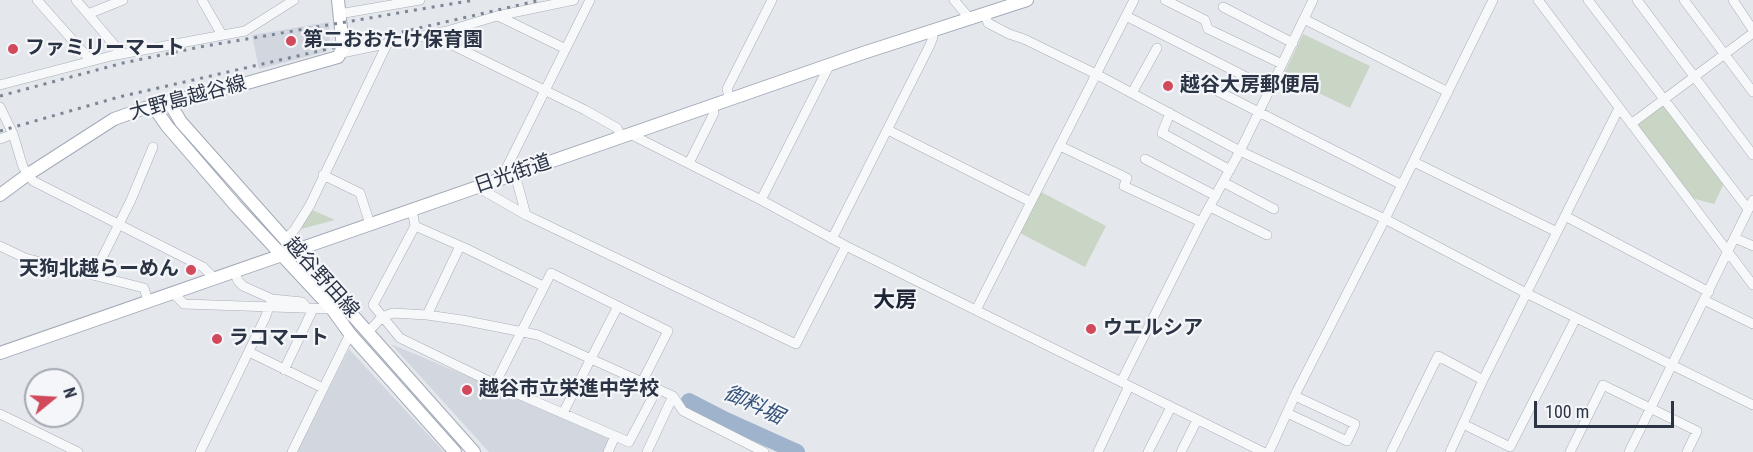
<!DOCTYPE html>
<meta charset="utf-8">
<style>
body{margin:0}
#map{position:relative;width:1753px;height:452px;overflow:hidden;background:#e4e7ec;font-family:"Roboto Condensed",sans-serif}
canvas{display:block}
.north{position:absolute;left:24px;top:368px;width:60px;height:60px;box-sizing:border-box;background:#f4f6f9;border:2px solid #a4a8b1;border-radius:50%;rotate:72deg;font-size:16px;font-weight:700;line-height:24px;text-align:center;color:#2b3445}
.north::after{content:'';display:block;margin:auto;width:21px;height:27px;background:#d1495b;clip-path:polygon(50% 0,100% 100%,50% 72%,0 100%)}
.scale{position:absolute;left:1534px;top:401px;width:140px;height:27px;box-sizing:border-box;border:3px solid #2b3445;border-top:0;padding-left:8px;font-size:18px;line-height:21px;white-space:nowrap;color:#2b3445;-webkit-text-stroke:4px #f4f6f9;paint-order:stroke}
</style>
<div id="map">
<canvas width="1753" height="452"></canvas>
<div class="north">N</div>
<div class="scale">100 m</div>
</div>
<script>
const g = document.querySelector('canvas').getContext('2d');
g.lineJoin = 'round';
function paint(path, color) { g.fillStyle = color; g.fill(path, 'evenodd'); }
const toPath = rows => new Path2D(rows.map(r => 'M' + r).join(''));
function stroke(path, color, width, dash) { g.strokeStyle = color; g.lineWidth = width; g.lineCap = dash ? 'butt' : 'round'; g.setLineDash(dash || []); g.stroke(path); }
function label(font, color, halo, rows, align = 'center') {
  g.font = font + ' "Roboto Condensed","Noto Sans JP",sans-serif'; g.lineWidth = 4.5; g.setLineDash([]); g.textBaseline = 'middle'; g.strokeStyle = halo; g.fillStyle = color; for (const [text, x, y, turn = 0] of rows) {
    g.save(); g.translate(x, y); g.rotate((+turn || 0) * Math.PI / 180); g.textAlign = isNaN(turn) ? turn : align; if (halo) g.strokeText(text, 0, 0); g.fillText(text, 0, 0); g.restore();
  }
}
paint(toPath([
 [329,22,330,47,325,52,259,69,252,35],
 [391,344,611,437,604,452,489,452],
 [349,349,444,452,297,452]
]), '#d2d6de');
paint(toPath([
 [1303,34,1370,66,1350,108,1283,76],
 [1664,103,1725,181,1714,204,1688,197,1634,124],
 [1041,192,1106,226,1085,267,1020,233],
 [310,209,335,220,301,229]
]), '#c9d6c5');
stroke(toPath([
 [689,401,726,420,797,452]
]), '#9fb4cc', 16);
const minor = toPath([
 [37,0,91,61],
 [76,0,122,54],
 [202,0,222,35],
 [954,0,970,19],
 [1165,0,1205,20,1208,29,1282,64],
 [1538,0,1753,285],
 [1588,0,1748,209],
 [1637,0,1753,155],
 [1684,0,1753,92],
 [1733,0,1753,30],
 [1223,7,1293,43],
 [88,14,123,0],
 [339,14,420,0],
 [985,14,988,23,1009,34,1024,39,1096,74,1240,151,1385,219,1526,293,1753,405],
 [498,16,566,49],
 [1126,16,1270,89],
 [1304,19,1448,92],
 [434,33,446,42,585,110,617,128,622,138],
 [342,53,447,31,497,16,574,0],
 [1188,76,1402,185],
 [0,85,111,56,245,31,294,0],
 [1132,93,1157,48],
 [730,100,727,89,772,0],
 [0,107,13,134],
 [1170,113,1162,133,1230,170],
 [1631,124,1753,33],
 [888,130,1031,202],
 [630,134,761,200,846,246,1263,452],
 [0,139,13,134,23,167,33,181,203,267,214,278],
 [1060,146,1127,178,1124,186,1201,222],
 [1145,159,1216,196],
 [1414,162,1557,232],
 [689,163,714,113,712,107],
 [515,174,526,215],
 [323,175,360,193,370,224],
 [501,179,590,0],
 [1223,182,1274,209],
 [477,187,526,215,796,344,846,246],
 [761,200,829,66],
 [1210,207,1267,235],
 [412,210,415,226,373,305,400,338,495,384,629,442,657,389],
 [1565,216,1709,292],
 [415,226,465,248,543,286],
 [1735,238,1753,246],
 [286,239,295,229,310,205,388,42],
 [832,239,930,45,933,37,931,31],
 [0,246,25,258,144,288,148,301],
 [234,271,238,281,243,286,272,299,302,302,308,309],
 [94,274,131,200,153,147],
 [173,293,184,304,332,309],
 [1704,300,1753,324],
 [976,310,1134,0],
 [427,315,460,246],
 [368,332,382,317,393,313,427,315,462,320,538,335,673,396,683,411,764,452],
 [249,352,323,388],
 [284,370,313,309],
 [1121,382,1201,222,1240,151,1313,0],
 [495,384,551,273,668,331,642,382],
 [563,413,618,306],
 [1287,413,1347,441,1355,424,1295,396],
 [0,414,78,452],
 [1463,424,1510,447,1576,318],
 [200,452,265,318,272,299],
 [292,452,350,334],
 [608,452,615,436],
 [647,452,673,396],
 [1098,452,1129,386],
 [1148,452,1171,407],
 [1181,452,1197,420],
 [1269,452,1297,391,1385,219,1493,0],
 [1391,452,1438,356,1483,380],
 [1450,452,1483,380,1619,108],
 [1570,452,1603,385,1697,431,1687,452],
 [1629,452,1753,200]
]);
const major = toPath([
 [169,102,181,122,474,452],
 [153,106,167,126,236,206,332,309,350,334,455,452],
 [0,195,27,175,114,119,145,108,247,83,338,57,343,48,338,0],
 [0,353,863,53,1027,0]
]);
stroke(minor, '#a9aeb7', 10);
stroke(major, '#a3abb8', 14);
stroke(minor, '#f7f8fa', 9);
stroke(major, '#fff', 12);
stroke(toPath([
 [0,96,123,63,200,47,474,0],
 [0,131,119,97,541,0]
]), '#7d8696', 3, [3, 6]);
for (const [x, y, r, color] of [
 [291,41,6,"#d1495b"],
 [13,49,6,"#d1495b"],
 [1168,86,6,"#d1495b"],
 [191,270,6,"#d1495b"],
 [1091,329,6,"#d1495b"],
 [217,339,6,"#d1495b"],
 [467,390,6,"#d1495b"]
]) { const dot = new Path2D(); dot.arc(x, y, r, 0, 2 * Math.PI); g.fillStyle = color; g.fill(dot); stroke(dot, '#f4f6f9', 2); }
label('bold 20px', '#2b3445', '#f4f6f9', [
 ["第二おおたけ保育園",303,41],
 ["ファミリーマート",25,49],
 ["越谷大房郵便局",1180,86],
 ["天狗北越らーめん",179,270,"right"],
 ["ウエルシア",1103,329],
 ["ラコマート",229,339],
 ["越谷市立栄進中学校",479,390]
], 'left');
label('20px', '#2b3445', '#f4f6f9', [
 ["大野島越谷線",188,99,-15],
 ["日光街道",513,175,-19],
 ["越谷野田線",321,278,48]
]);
label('italic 21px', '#34527a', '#f4f6f9', [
 ["御料堀",753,406,25]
]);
label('bold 22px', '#1d2536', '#f4f6f9', [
 ["大房",895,301]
]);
</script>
